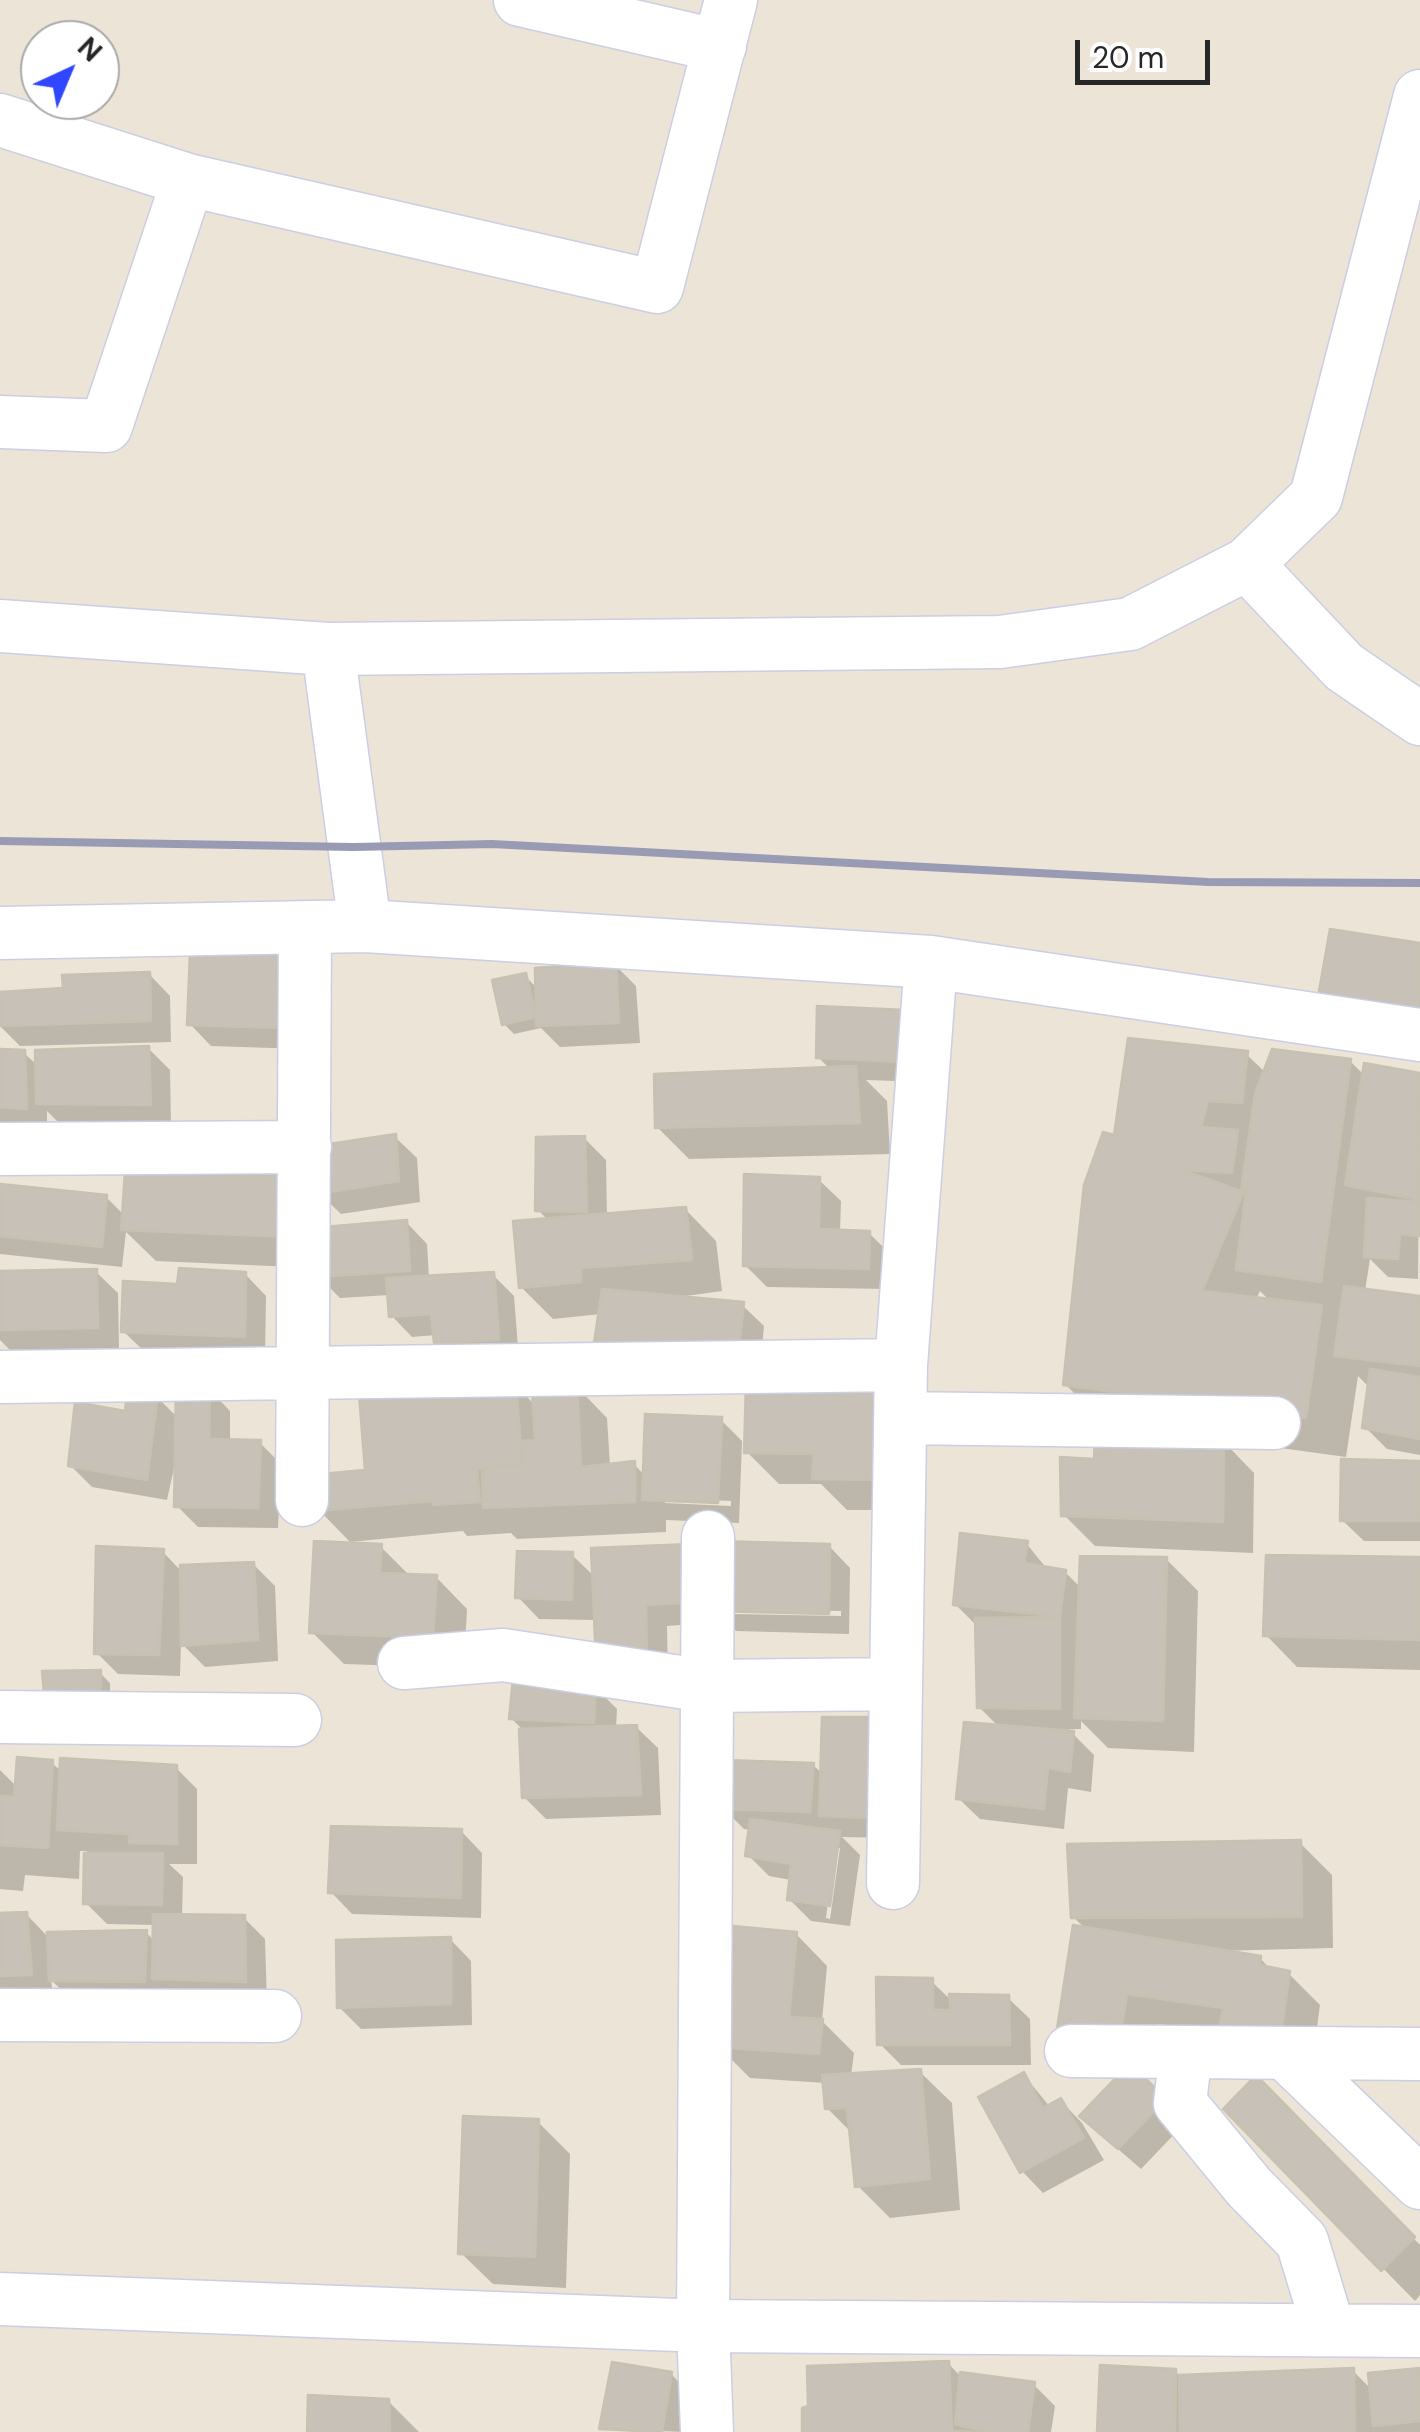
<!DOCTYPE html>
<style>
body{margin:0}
#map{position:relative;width:1420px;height:2432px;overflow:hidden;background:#ece4d6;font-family:"DM Sans",sans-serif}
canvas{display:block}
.north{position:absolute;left:20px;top:20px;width:100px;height:100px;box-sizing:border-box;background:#fff;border:2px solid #a9a9a9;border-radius:50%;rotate:44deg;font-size:28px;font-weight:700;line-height:40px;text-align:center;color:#272727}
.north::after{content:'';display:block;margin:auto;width:35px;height:45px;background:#3147ff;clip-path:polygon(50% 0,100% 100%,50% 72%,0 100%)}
.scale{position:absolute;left:1075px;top:40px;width:135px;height:45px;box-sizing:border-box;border:5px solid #272727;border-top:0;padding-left:12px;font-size:30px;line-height:35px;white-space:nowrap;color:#272727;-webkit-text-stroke:8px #fff;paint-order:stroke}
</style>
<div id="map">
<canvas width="1420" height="2432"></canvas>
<div class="north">N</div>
<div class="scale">20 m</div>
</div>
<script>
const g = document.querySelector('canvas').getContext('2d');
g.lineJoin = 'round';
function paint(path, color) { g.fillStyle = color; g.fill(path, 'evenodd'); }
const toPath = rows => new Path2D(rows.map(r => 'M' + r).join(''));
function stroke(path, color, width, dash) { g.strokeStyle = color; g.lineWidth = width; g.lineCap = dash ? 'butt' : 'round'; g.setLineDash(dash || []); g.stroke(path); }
paint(toPath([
 [284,959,303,1049,211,1046,190,1024],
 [615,965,636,986,640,1043,560,1047,541,1028,514,1034,504,1024,525,976,538,989],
 [149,974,170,996,171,1042,20,1046,0,1026,0,994,65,991],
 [905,1012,926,1082,866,1080,887,1101,890,1154,689,1159,657,1127,831,1070,818,1057],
 [148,1048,170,1070,171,1125,60,1124,47,1111,47,1129,0,1127,0,1051,24,1053,38,1066],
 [1246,1054,1266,1073,1350,1061,1365,1076,1366,1066,1420,1075,1418,1279,1388,1277,1370,1259,1365,1291,1420,1298,1420,1455,1387,1449,1365,1427,1369,1387,1358,1376,1346,1457,1222,1440,1254,1473,1253,1553,1095,1546,1063,1514,1096,1462,1106,1425,1065,1384,1116,1138],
 [1260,1291,1270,1301,1256,1300],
 [395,1137,417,1158,420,1202,341,1214,319,1193],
 [584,1138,606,1160,607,1216,685,1209,716,1241,722,1291,671,1298,742,1305,764,1326,759,1379,601,1314,553,1319,521,1287,548,1220,538,1210],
 [819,1180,841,1201,840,1232,869,1233,891,1255,889,1289,767,1287,745,1265],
 [0,1186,106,1197,125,1216,324,1229,406,1222,427,1244,429,1278,493,1275,514,1296,519,1360,458,1363,436,1335,412,1337,391,1315,389,1295,340,1298,318,1276,317,1268,156,1261,126,1232,122,1267,0,1254],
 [96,1272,118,1293,119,1348,10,1350,0,1340,0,1273],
 [245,1274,266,1296,265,1357,145,1352,123,1331],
 [515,1385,535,1405,576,1386,607,1418,610,1466,634,1464,645,1476,721,1420,742,1441,739,1523,666,1520,666,1532,517,1539,511,1533,467,1536,463,1531,350,1542,319,1510,367,1472],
 [526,1460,527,1468,501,1467],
 [665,1498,731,1501,731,1506,665,1503],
 [209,1389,230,1411,230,1442,260,1443,281,1464,278,1528,198,1527,177,1506,178,1450,167,1500,92,1487,70,1465,127,1414,157,1397,178,1418],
 [877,1391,908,1510,847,1510,821,1484,779,1484,747,1452],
 [1420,1464,1420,1541,1364,1541,1342,1520],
 [1026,1543,1047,1569,1065,1572,1081,1588,1166,1559,1198,1591,1194,1752,1108,1748,1081,1721,1081,1729,1068,1729,1094,1755,1091,1792,1068,1788,1064,1829,980,1819,958,1798,999,1727,979,1707,977,1626,955,1604],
 [829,1546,850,1568,849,1634,736,1631,717,1613,718,1622,667,1626,668,1680,596,1620,539,1619,518,1597,572,1555,595,1577],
 [732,1609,841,1611,841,1616,732,1614],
 [381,1547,410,1576,436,1577,467,1609,464,1668,344,1664,312,1632],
 [163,1552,182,1572,253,1564,275,1586,278,1661,205,1667,181,1643,180,1676,118,1674,97,1653],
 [1420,1560,1420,1670,1297,1667,1266,1635],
 [45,1673,100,1673,110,1683,110,1711],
 [595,1687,617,1709,616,1728,636,1727,658,1748,661,1815,546,1819,524,1797,521,1728,512,1719],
 [52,1763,62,1772,176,1768,197,1789,197,1864,169,1864,183,1877,182,1917,244,1918,265,1939,267,2003,73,2001,51,1980,53,1995,0,1997,0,1916,26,1914,50,1939,146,1932,155,1942,155,1925,107,1924,86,1903,87,1851,80,1851,79,1879,25,1875,23,1891,0,1889,0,1770,17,1787],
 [813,1765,891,1838,842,1837,860,1855,850,1926,811,1921,789,1899,791,1880,769,1876,748,1855,751,1830,744,1829,723,1808],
 [835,1848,840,1848,830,1919,826,1918],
 [461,1831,482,1853,481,1918,352,1914,331,1892],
 [1300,1843,1332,1875,1333,1948,1217,1951,1260,1958,1271,1970,1288,1973,1320,2005,1311,2071,1227,2034,1158,2024,1151,2067,1091,2060,1086,1929,1073,1917],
 [796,1934,827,1966,822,2021,854,2053,851,2076,920,2072,952,2103,960,2210,890,2218,858,2186,852,2133,827,2108,825,2083,750,2078,718,2046],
 [450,1939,471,1961,472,2025,361,2029,339,2007],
 [931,1981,953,2002,1008,1998,1030,2019,1031,2065,901,2065,880,2044],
 [1130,2067,1186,2122,1141,2169,1104,2137],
 [1024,2075,1050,2107,1061,2101,1082,2123,1104,2160,1043,2193,1022,2171],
 [1256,2079,1420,2245,1420,2295,1415,2301,1227,2109],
 [538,2122,570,2154,566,2288,493,2284,461,2253],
 [948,2363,962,2378,1034,2385,1055,2406,1051,2432,805,2432],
 [1420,2370,1420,2432,1100,2432,1175,2371,1182,2378,1353,2371,1372,2390],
 [671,2374,693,2396,686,2432,602,2429],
 [388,2401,419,2432,310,2432]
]), '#0003');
const building = toPath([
 [1330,929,1420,943,1420,1014,1318,997,1330,929],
 [190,953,285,956,282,1028,187,1025,190,953],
 [616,962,619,1023,536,1026,535,968,616,962],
 [150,972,151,1021,0,1026,0,992,63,988,62,975,150,972],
 [526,973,536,1017,502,1025,492,980,526,973],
 [817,1006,906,1010,906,1062,816,1058,817,1006],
 [1128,1038,1248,1051,1242,1103,1208,1101,1201,1127,1238,1130,1232,1173,1182,1170,1241,1191,1255,1094,1272,1049,1351,1059,1321,1282,1236,1270,1247,1184,1202,1291,1322,1305,1306,1418,1063,1385,1084,1185,1103,1132,1114,1135,1128,1038],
 [149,1046,151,1105,36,1104,35,1050,149,1046],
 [0,1049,25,1050,27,1109,0,1107,0,1049],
 [1364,1063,1420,1073,1419,1200,1345,1185,1364,1063],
 [856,1066,860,1123,655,1128,654,1074,856,1066],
 [396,1134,399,1181,317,1194,309,1147,396,1134],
 [585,1136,587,1212,535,1211,536,1137,585,1136],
 [125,1172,294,1176,292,1237,121,1230,125,1172],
 [744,1174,820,1177,819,1229,870,1231,869,1269,743,1266,744,1174],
 [0,1184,107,1195,102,1247,0,1236,0,1184],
 [1367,1198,1420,1202,1420,1236,1400,1234,1398,1259,1364,1257,1367,1198],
 [686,1207,692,1260,581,1268,581,1282,519,1288,513,1221,686,1207],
 [407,1220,410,1271,316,1277,311,1228,407,1220],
 [179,1268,246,1272,245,1337,121,1332,123,1281,177,1284,179,1268],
 [97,1269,98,1328,0,1330,0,1271,97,1269],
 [494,1272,499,1340,434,1343,431,1314,389,1317,386,1278,494,1272],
 [1344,1286,1420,1296,1420,1366,1334,1356,1344,1286],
 [602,1289,744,1302,738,1358,594,1343,602,1289],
 [1370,1369,1420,1377,1420,1439,1362,1428,1370,1369],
 [516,1382,522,1463,477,1469,480,1502,433,1505,432,1501,316,1511,310,1475,365,1470,359,1394,516,1382],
 [746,1383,878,1388,878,1480,812,1479,814,1454,744,1453,746,1383],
 [577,1384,581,1467,635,1461,635,1502,483,1508,482,1468,524,1465,521,1441,535,1440,532,1389,577,1384],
 [176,1385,210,1387,209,1439,261,1440,258,1508,174,1507,176,1385],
 [127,1391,158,1394,147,1480,68,1466,75,1402,125,1411,127,1391],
 [645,1414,722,1417,718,1503,642,1500,645,1414],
 [1095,1434,1224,1439,1223,1522,1061,1516,1060,1457,1094,1459,1095,1434],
 [1341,1459,1420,1461,1420,1521,1340,1521,1341,1459],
 [960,1533,1028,1541,1024,1563,1066,1570,1060,1617,953,1605,960,1533],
 [314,1541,382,1544,380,1573,437,1575,433,1638,309,1633,314,1541],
 [713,1541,830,1544,829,1614,712,1611,713,1541],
 [692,1544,698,1602,646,1605,647,1659,596,1662,591,1548,692,1544],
 [96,1546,164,1549,159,1655,94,1654,96,1546],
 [517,1551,573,1552,572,1600,515,1598,517,1551],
 [1266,1555,1420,1557,1420,1640,1263,1636,1266,1555],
 [1080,1556,1167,1557,1163,1721,1074,1718,1080,1556],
 [254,1562,258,1640,181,1646,180,1565,254,1562],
 [1060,1617,1060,1709,977,1708,975,1618,1060,1617],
 [101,1670,101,1701,45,1705,42,1671,101,1670],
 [513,1679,596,1685,594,1723,509,1719,513,1679],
 [822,1717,871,1717,871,1818,819,1816,822,1717],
 [964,1722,1074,1731,1070,1772,1048,1768,1044,1809,956,1799,964,1722],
 [637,1725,641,1795,522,1798,519,1729,637,1725],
 [17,1757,53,1760,48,1848,0,1845,0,1796,14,1797,17,1757],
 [60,1758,177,1765,177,1844,129,1843,129,1834,57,1830,60,1758],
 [723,1760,814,1763,810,1812,720,1809,723,1760],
 [750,1819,840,1831,830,1906,787,1900,791,1864,745,1856,750,1819],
 [331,1826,462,1829,461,1898,328,1893,331,1826],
 [1301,1840,1302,1917,1071,1918,1067,1844,1301,1840],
 [84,1853,163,1853,162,1905,83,1904,84,1853],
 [27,1912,32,1975,0,1976,0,1913,27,1912],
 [153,1914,245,1915,246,1982,152,1979,153,1914],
 [722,1925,797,1932,789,2017,823,2019,819,2054,716,2047,722,1925],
 [1073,1925,1261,1956,1260,1965,1290,1971,1280,2041,1219,2030,1223,2008,1127,1994,1120,2037,1057,2029,1073,1925],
 [147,1930,145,1982,49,1981,47,1932,147,1930],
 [451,1937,451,2004,337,2008,336,1940,451,1937],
 [876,1977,933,1978,933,2010,951,2010,949,1994,1009,1995,1010,2045,877,2045,876,1977],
 [1130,2063,1166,2099,1118,2149,1079,2116,1130,2063],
 [921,2069,930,2179,855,2187,847,2108,825,2109,822,2075,921,2069],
 [1024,2072,1043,2108,1061,2098,1084,2138,1020,2173,978,2097,1024,2072],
 [1256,2075,1415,2237,1381,2271,1223,2109,1256,2075],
 [463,2116,539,2119,535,2257,458,2254,463,2116],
 [949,2361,952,2431,980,2432,802,2432,802,2408,808,2406,807,2366,949,2361],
 [612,2362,672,2372,662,2432,599,2429,612,2362],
 [1100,2365,1176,2369,1175,2432,1097,2432,1100,2365],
 [1354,2368,1355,2432,1180,2432,1179,2375,1354,2368],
 [1420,2368,1420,2421,1373,2426,1368,2373,1420,2368],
 [960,2372,1035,2382,1028,2432,988,2432,955,2424,960,2372],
 [308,2395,389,2399,390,2432,307,2432,308,2395]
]);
paint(building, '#c7c1b7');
stroke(building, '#c7c1b1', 2.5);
const minor = toPath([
 [520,0,720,46],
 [0,120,188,180,657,287,731,0],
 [0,422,106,426,188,180],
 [1247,564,1344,667,1420,719],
 [0,626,328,649,1000,642,1130,624,1247,564,1316,497,1420,96],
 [328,649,365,926],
 [0,933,365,926,931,962,1420,1035],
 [0,1149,305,1147],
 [0,1377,901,1365],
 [900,1418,1274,1423],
 [302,1500,305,928],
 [404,1663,503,1655,706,1686,896,1684],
 [0,1717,295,1720],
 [893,1883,901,1365,931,962],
 [0,2015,275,2016],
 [1071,2051,1420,2054],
 [1186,2052,1180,2103,1249,2187,1302,2241,1329,2330],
 [1285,2053,1420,2183],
 [0,2299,703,2326,1420,2331],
 [707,2432,703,2326,708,1537]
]);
stroke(minor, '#cccee3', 55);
stroke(minor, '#fff', 52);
stroke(toPath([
 [0,841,354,847,492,844,1208,882,1420,883]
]), '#999bb4', 8);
</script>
